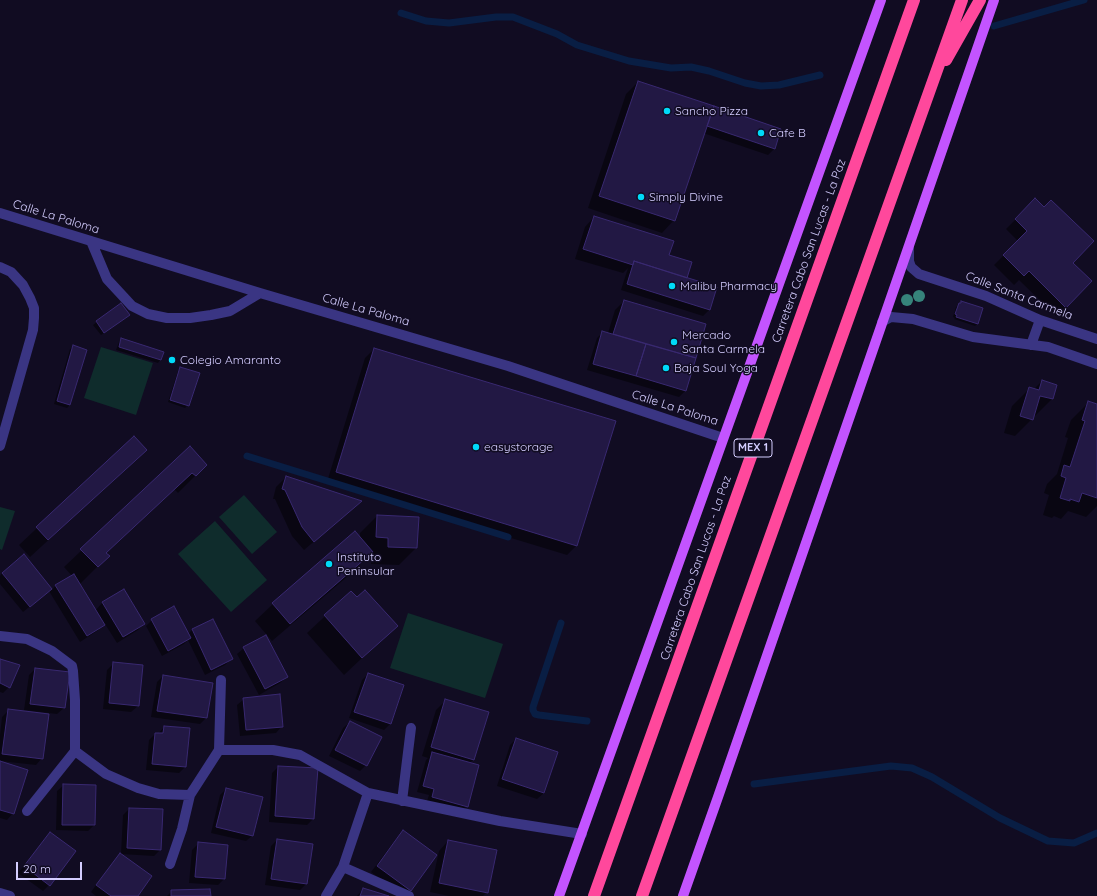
<!DOCTYPE html>
<style>
body{margin:0}
#map{position:relative;width:1097px;height:896px;overflow:hidden;background:#110c22;font-family:Quicksand,sans-serif}
canvas{display:block}
.scale{position:absolute;left:16px;top:862px;width:66px;height:18px;box-sizing:border-box;border:2px solid #d4cdff;border-top:0;padding-left:5px;font-size:12px;line-height:14px;white-space:nowrap;color:#d4cdff;-webkit-text-stroke:3px #110c22;paint-order:stroke}
</style>
<div id="map">
<canvas width="1097" height="896"></canvas>
<div class="scale">20 m</div>
</div>
<script>
const g = document.querySelector('canvas').getContext('2d');
g.lineJoin = 'round';
function paint(path, color) { g.fillStyle = color; g.fill(path, 'evenodd'); }
const toPath = rows => new Path2D(rows.map(r => 'M' + r).join(''));
function stroke(path, color, width, dash) { g.strokeStyle = color; g.lineWidth = width; g.lineCap = dash ? 'butt' : 'round'; g.setLineDash(dash || []); g.stroke(path); }
function label(font, color, halo, rows, align = 'center') {
  g.font = font + ' Quicksand,sans-serif'; g.lineWidth = 3; g.setLineDash([]); g.textBaseline = 'middle'; g.strokeStyle = halo; g.fillStyle = color; for (const [text, x, y, turn = 0] of rows) {
    g.save(); g.translate(x, y); g.rotate((+turn || 0) * Math.PI / 180); g.textAlign = isNaN(turn) ? turn : align; if (halo) g.strokeText(text, 0, 0); g.fillText(text, 0, 0); g.restore();
  }
}
paint(toPath([
 [101,347,153,363,136,415,84,398],
 [244,495,277,532,252,554,219,517],
 [0,507,15,511,2,550,0,549],
 [215,521,267,580,231,612,178,554],
 [408,613,503,644,485,698,390,668]
]), '#0f2c2c');
paint(toPath([
 [638,82,780,129,774,149,768,155,703,133,674,220,662,233,588,208,626,94],
 [1035,200,1072,263,1091,281,1056,316,1019,280,1014,285,994,265,1018,241,1006,229],
 [594,217,668,256,686,277,710,309,703,316,621,290,628,268,623,273,575,259,585,227],
 [624,301,695,358,685,391,679,397,587,370,597,338,603,332,608,333,615,310],
 [962,302,978,323,975,326,954,319,955,318,953,317,956,307],
 [121,304,128,315,101,335,93,325],
 [121,340,163,353,160,360,158,363,116,350,119,342],
 [73,347,70,405,67,408,54,404,70,349],
 [374,349,576,546,567,555,327,482,365,358],
 [181,368,188,405,185,408,168,402,178,371],
 [1042,381,1056,385,1052,399,1035,416,1033,416,1032,419,1015,436,1004,433,1012,406,1030,388,1034,389],
 [1088,403,1097,405,1097,506,1086,517,1068,511,1061,519,1054,516,1052,518,1043,515,1049,495,1044,493,1047,484,1057,474,1068,438,1065,437,1071,420],
 [134,437,128,467,30,557,19,545],
 [190,448,206,465,178,493,174,489,105,553,108,556,79,585,95,611,102,603,124,590,144,623,138,630,117,643,105,624,97,631,80,642,49,591,23,612,0,584,0,576,2,573,24,555,52,590,56,585,72,576,64,567],
 [286,477,360,502,304,550,292,536,275,499,273,499,276,487],
 [377,516,416,548,399,565,371,564,371,555,369,555,355,570,272,641,255,621,273,604,355,533,360,538,360,533],
 [351,592,357,598,396,626,344,675,307,633],
 [152,620,188,634,192,630,213,620,231,659,225,665,205,675,188,640,184,644,162,656,146,626],
 [244,648,287,677,280,683,259,695,237,654],
 [0,660,9,687,3,693,0,692],
 [114,663,142,666,138,706,131,712,103,709,107,670],
 [35,669,68,673,64,708,57,714,24,710,29,675],
 [368,674,403,686,390,724,384,730,349,718,362,680],
 [163,676,211,684,206,718,200,724,151,717,157,682],
 [244,699,282,726,276,733,240,736,237,705],
 [446,700,474,759,470,763,467,806,461,812,426,804,429,795,417,792,426,760,428,758,422,756,436,710],
 [9,710,42,758,36,765,0,761,0,735,2,717],
 [350,722,366,765,360,771,329,756,343,728],
 [164,727,185,767,179,773,146,770,149,740,155,734,158,734],
 [516,739,544,793,537,799,497,786,510,745],
 [0,762,13,813,7,820,0,818],
 [278,767,313,819,307,825,269,822,272,773],
 [64,785,94,825,88,831,56,830,57,791],
 [226,789,253,835,246,841,211,833,220,795],
 [129,809,160,850,154,856,121,854,123,815],
 [403,832,410,890,404,896,371,872,397,838],
 [50,833,74,852,49,885,43,891,18,873],
 [277,840,306,884,300,890,265,885,271,846],
 [448,841,487,892,483,896,449,896,430,892,439,851],
 [199,843,224,879,218,885,189,883,192,850],
 [120,855,136,896,96,896,91,892,114,861],
 [363,889,386,896,357,896],
 [172,891,210,896,167,896]
]), '#0007');
stroke(toPath([
 [401,13,426,21,449,23,496,17,513,17,557,34,577,45,629,61,671,68,691,67,709,71,745,83,761,86,779,85,820,75],
 [994,26,1084,0],
 [247,456,508,537],
 [561,623,533,707,533,710,535,714,539,715,587,721],
 [754,784,891,766,912,768,932,777,1000,818,1048,841,1074,843,1097,833]
]), '#091e44', 7);
const building = toPath([
 [638,81,714,106,675,221,599,196,638,81],
 [714,106,781,129,775,149,707,126,714,106],
 [1035,198,1044,207,1051,200,1094,241,1073,263,1092,281,1066,308,1029,271,1024,276,1003,255,1027,231,1015,219,1035,198],
 [594,216,674,241,669,255,692,262,687,278,634,261,633,265,583,249,594,216],
 [634,261,717,287,710,310,627,284,634,261],
 [624,300,706,324,696,358,613,334,624,300],
 [961,301,983,308,978,324,956,317,957,315,955,314,959,303,961,303,961,301],
 [121,303,130,315,104,333,96,321,121,303],
 [602,331,646,344,636,376,593,364,602,331],
 [121,338,164,352,161,360,119,347,121,338],
 [646,344,696,358,686,391,636,376,646,344],
 [73,345,87,350,70,405,57,401,73,345],
 [374,348,616,421,577,546,336,472,374,348],
 [180,367,200,373,189,406,170,400,180,367],
 [1042,380,1057,385,1053,399,1040,396,1033,420,1020,416,1029,387,1039,390,1042,380],
 [1088,401,1097,404,1097,498,1082,493,1079,502,1070,499,1070,501,1060,498,1066,478,1061,476,1064,465,1070,467,1085,421,1082,420,1088,401],
 [134,436,147,450,48,540,36,527,134,436],
 [190,446,207,465,196,476,192,473,106,553,110,556,98,567,80,549,190,446],
 [286,476,362,501,314,542,302,527,285,490,282,489,286,476],
 [377,515,419,517,417,548,388,547,388,538,376,537,377,515],
 [355,531,373,552,290,624,272,603,355,531],
 [24,554,52,589,30,607,2,573,24,554],
 [74,574,105,625,87,636,55,585,74,574],
 [124,589,145,624,123,637,102,602,124,589],
 [365,590,398,626,362,658,324,615,351,591,357,597,365,590],
 [174,606,191,638,168,651,151,619,174,606],
 [213,619,233,659,211,670,192,629,213,619],
 [266,635,288,677,265,689,243,647,266,635],
 [0,659,20,665,10,688,0,683,0,659],
 [113,662,143,665,139,706,109,703,113,662],
 [35,668,70,672,65,708,30,704,35,668],
 [368,673,404,685,391,724,354,712,368,673],
 [163,675,213,683,207,718,157,711,163,675],
 [280,694,283,727,246,730,243,698,280,694],
 [445,699,489,712,474,760,431,747,445,699],
 [8,709,49,714,43,759,2,754,8,709],
 [350,721,382,737,367,766,335,750,350,721],
 [164,726,190,728,186,767,152,764,155,733,163,733,164,726],
 [516,738,558,752,544,793,502,779,516,738],
 [432,752,479,765,468,807,432,797,434,789,423,786,432,752],
 [0,761,28,770,14,814,0,810,0,761],
 [278,766,318,768,314,819,275,816,278,766],
 [63,784,96,785,95,825,62,825,63,784],
 [226,788,263,797,253,836,216,827,226,788],
 [129,808,163,809,161,850,127,848,129,808],
 [403,830,437,855,411,891,377,866,403,830],
 [50,832,76,851,50,886,24,866,50,832],
 [277,839,313,844,307,884,271,879,277,839],
 [448,840,497,850,488,893,439,883,448,840],
 [198,842,228,845,225,879,195,877,198,842],
 [120,853,152,876,138,896,111,896,96,885,120,853],
 [363,888,389,896,360,896,363,888],
 [210,889,211,896,171,896,171,890,210,889]
]);
paint(building, '#221844');
stroke(building, '#392971', 1);
stroke(toPath([
 [0,213,260,293,508,366,723,438],
 [91,241,107,279,132,306,148,314,167,318,190,318,211,315,230,311,260,293],
 [909,248,909,261,911,267,919,274,986,296,1040,320,1097,339],
 [0,267,11,272,23,285,30,298,34,308,34,318,33,330,0,446],
 [882,322,891,317,913,319,973,337,1048,347,1097,364],
 [1031,345,1040,320],
 [0,636,27,639,52,651,72,666,73,671,75,700,75,751,106,774,138,788,159,794,190,795,219,750,273,750,300,755,368,793,500,821,582,834],
 [219,750,221,680],
 [402,801,411,728],
 [27,811,75,751],
 [170,864,182,829,190,795],
 [343,867,368,793],
 [0,893,10,896],
 [326,896,343,867,409,896]
]), '#3a3583', 10);
stroke(toPath([
 [559,896,881,0],
 [683,896,718,797,994,0]
]), '#c354ff', 10);
stroke(toPath([
 [946,60,980,0],
 [594,896,914,0],
 [642,896,962,0]
]), '#ff489c', 12);
g.fillStyle = '#36837b';
for (const [x, y] of [
 [919,296],
 [907,300]
]) { g.beginPath(); g.arc(x, y, 6, 0, 2 * Math.PI); g.fill(); }
for (const [x, y, r, color] of [
 [667,111,4,"#00daf8"],
 [761,133,4,"#00daf8"],
 [641,197,4,"#00daf8"],
 [672,286,4,"#00daf8"],
 [674,342,4,"#00daf8"],
 [172,360,4,"#00daf8"],
 [666,368,4,"#00daf8"],
 [476,447,4,"#00daf8"],
 [329,564,4,"#00daf8"]
]) { const dot = new Path2D(); dot.arc(x, y, r, 0, 2 * Math.PI); g.fillStyle = color; g.fill(dot); stroke(dot, '#110c22', 1.5); }
for (const [x, y, w] of [
 [753,448,38]
]) { const box = new Path2D(); box.roundRect(x - w / 2, y - 9, w, 18, 3); g.fillStyle = '#110c22'; g.fill(box); stroke(box, '#d4cdff', 1); }
label('bold 11px', '#d4cdff', null, [
 ["MEX 1",753,448]
]);
label('12px', '#d4cdff', '#110c22', [
 ["Sancho Pizza",675,111],
 ["Cafe B",769,133],
 ["Simply Divine",649,197],
 ["Malibu Pharmacy",680,286],
 ["Mercado",682,335],
 ["Santa Carmela",682,349],
 ["Colegio Amaranto",180,360],
 ["Baja Soul Yoga",674,368],
 ["easystorage",484,447],
 ["Instituto",337,557],
 ["Peninsular",337,571]
], 'left');
label('12px', '#d4cdff', '#110c22', [
 ["Calle La Paloma",56,217,17],
 ["Carretera Cabo San Lucas - La Paz",809,251,-70],
 ["Calle Santa Carmela",1019,296,21],
 ["Calle La Paloma",366,310,16],
 ["Calle La Paloma",675,408,18],
 ["Carretera Cabo San Lucas - La Paz",696,568,-71]
]);
</script>
